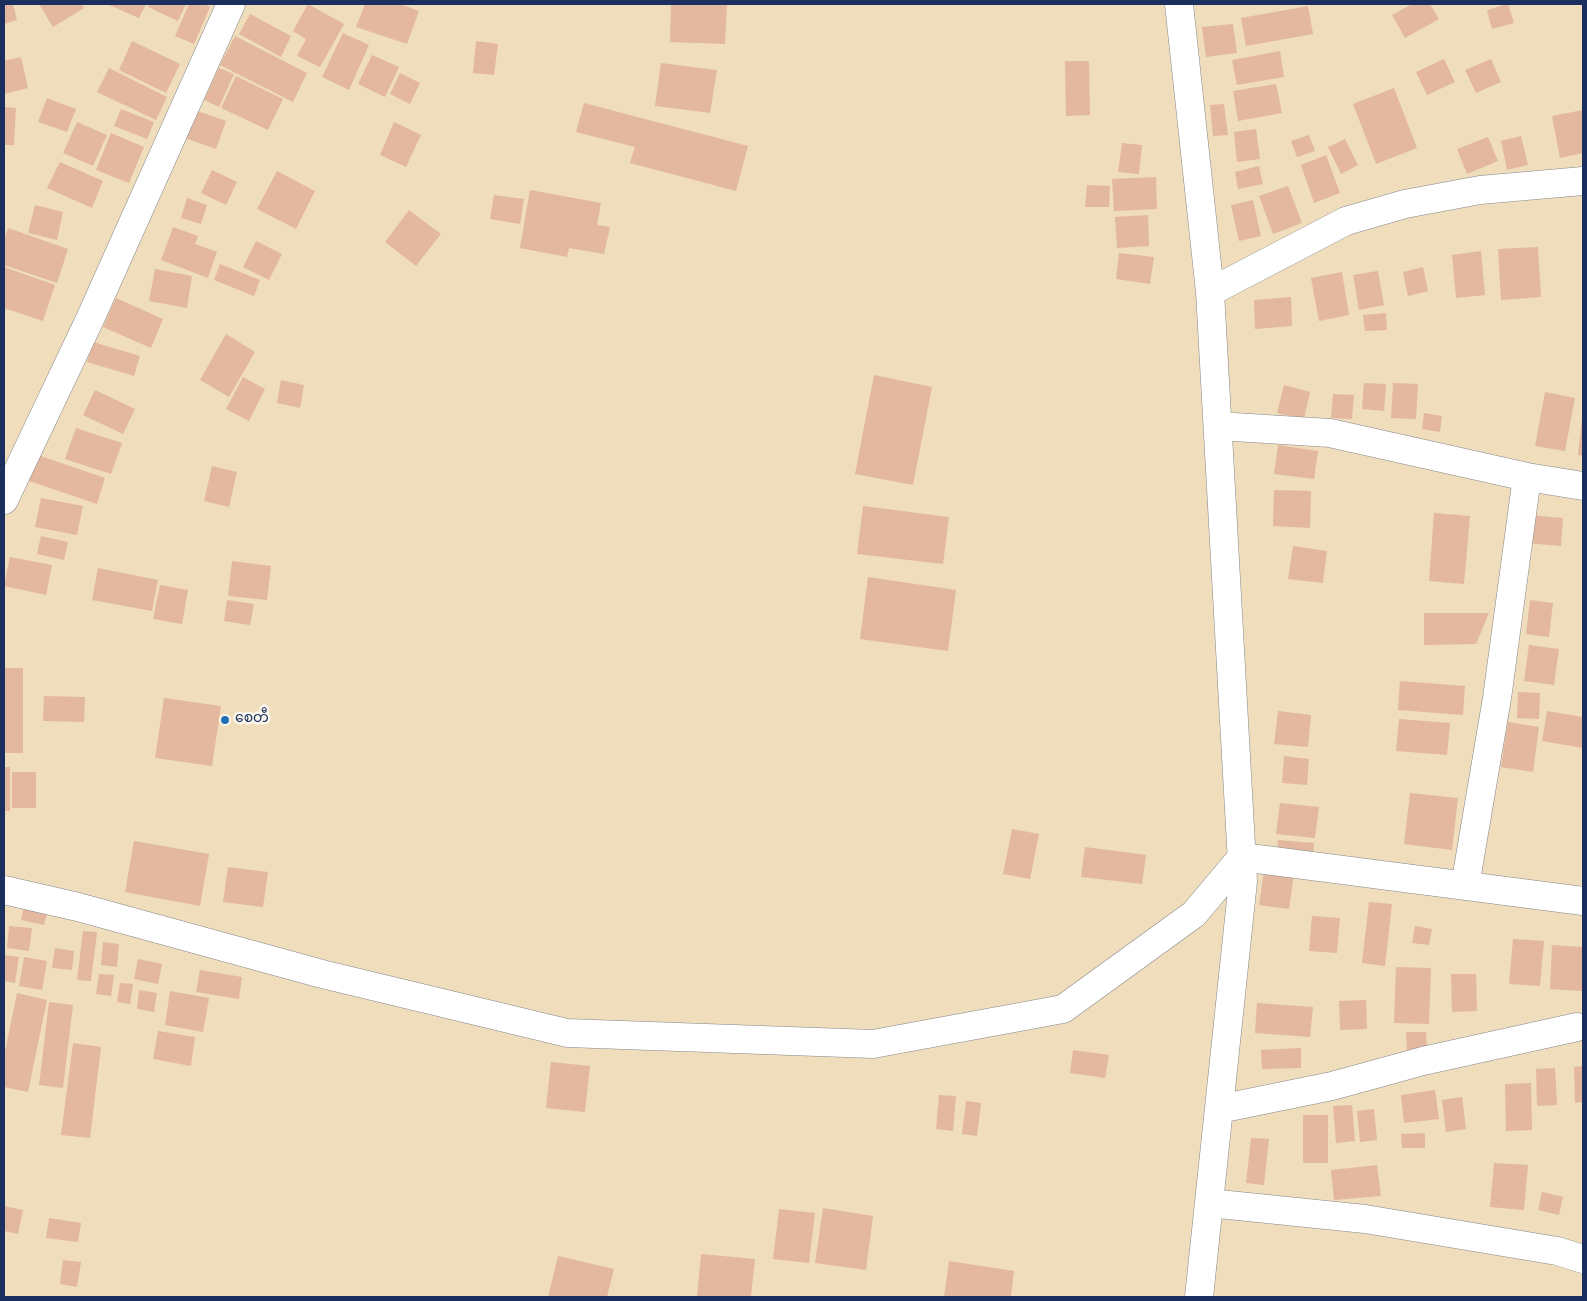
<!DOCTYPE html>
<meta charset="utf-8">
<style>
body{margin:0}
#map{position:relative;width:1587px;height:1301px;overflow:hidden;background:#efddbb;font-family:Kalam,sans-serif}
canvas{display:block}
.frame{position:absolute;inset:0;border:5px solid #1b2f5e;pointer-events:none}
</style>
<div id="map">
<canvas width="1587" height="1301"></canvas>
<div class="frame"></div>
</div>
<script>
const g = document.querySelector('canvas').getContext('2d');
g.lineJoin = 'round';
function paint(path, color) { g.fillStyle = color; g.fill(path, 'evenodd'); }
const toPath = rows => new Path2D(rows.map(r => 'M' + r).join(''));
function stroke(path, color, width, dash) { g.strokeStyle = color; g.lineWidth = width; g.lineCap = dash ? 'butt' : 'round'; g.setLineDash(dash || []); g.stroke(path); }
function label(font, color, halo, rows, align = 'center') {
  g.font = font + ' Kalam,"Noto Sans Myanmar",sans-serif'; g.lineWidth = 5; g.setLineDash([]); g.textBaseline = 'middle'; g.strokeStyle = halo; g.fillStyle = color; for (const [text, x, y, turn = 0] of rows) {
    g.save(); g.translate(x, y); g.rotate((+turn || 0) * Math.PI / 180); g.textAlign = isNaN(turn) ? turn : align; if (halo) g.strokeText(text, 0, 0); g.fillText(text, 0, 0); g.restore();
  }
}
paint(toPath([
 [4,4,13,4,17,20,4,24],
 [39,4,82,4,84,8,53,27],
 [107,4,146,4,139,18],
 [150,4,186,4,178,21,148,7],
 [189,4,204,4,210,7,194,44,175,36],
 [308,4,344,24,320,67,297,56,306,39,293,31],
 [365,4,400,4,419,11,407,44,356,27],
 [671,4,727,4,725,44,670,42],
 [1412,4,1430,4,1439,19,1405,38,1392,15],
 [1508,4,1514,23,1492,29,1487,10],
 [1308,6,1313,34,1246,46,1241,18],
 [250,14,291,36,281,57,239,34],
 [1233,24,1237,53,1206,57,1202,27],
 [343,33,369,45,349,90,322,77],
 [235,36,307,73,293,102,220,65],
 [132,41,180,64,166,93,119,70],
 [476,41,498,44,494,75,473,73],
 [1280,51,1284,77,1237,85,1232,60],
 [372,55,399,67,385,97,358,84],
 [21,57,28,88,4,94,4,61],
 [1444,59,1455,82,1427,95,1416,72],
 [1491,59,1501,82,1476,93,1465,70],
 [1065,61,1089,61,1090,115,1066,116],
 [661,63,717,70,710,113,655,106],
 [109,68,167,97,156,120,97,92],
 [219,68,234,74,219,107,204,100],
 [400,73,420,83,410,104,390,94],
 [236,76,283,99,268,130,221,108],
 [1276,84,1282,113,1238,121,1233,91],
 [1394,88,1417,148,1376,164,1353,104],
 [47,98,76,109,67,132,38,122],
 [584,103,748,146,736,191,630,163,635,147,576,132],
 [1224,104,1228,135,1213,136,1210,105],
 [4,107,16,108,14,145,4,145],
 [121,109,154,122,147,139,114,126],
 [195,110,226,121,216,149,185,138],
 [1583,110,1583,153,1560,158,1552,116],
 [77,122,107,135,93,166,63,153],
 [394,122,421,135,406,167,380,155],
 [1256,129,1260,159,1237,162,1234,132],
 [111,133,144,147,129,183,96,170],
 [1309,135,1315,151,1297,157,1291,141],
 [1521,136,1528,165,1507,170,1501,141],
 [1488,137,1498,161,1467,174,1457,149],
 [1345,139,1358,165,1341,174,1328,147],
 [1122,143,1142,145,1139,174,1118,172],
 [1326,155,1340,193,1314,203,1301,165],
 [60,162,103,181,92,208,47,188],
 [1259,166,1263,184,1238,189,1235,172],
 [212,170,237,182,226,205,201,193],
 [277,171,315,191,296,229,257,209],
 [1156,177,1157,209,1114,211,1112,179],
 [1087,185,1110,186,1109,207,1085,207],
 [1288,186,1302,223,1273,234,1259,196],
 [530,190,601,203,597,225,610,227,604,254,569,248,567,257,520,248],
 [494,195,524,199,520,224,490,219],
 [187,198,207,205,201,224,181,218],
 [1253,200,1261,236,1239,241,1231,205],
 [35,205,63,212,57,240,28,233],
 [409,210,441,234,416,266,385,242],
 [1148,215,1149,246,1117,248,1115,217],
 [173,227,198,236,195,244,217,252,208,278,161,260],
 [8,228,68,249,57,283,4,265,4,241],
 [256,241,282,254,269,280,243,267],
 [1538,247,1541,297,1501,300,1498,249],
 [1481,251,1485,295,1456,298,1452,255],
 [1119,253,1154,257,1150,284,1116,279],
 [220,264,260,280,254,296,214,280],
 [4,267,55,285,43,321,4,308],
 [1423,267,1428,291,1408,296,1403,272],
 [155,269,192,276,187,308,149,301],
 [1378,271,1384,305,1359,310,1353,275],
 [1342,272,1349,315,1319,321,1311,278],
 [1291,297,1292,326,1255,329,1254,300],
 [116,298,163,319,151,348,103,327],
 [1386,313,1387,330,1365,331,1363,315],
 [226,334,255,352,229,397,200,380],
 [93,342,140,356,134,376,87,362],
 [874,375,932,387,913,485,855,474],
 [243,377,265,389,249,421,226,409],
 [281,380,304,385,300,408,277,403],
 [1364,383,1386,384,1384,411,1362,409],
 [1393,383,1418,384,1416,419,1391,418],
 [1284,385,1310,392,1304,419,1277,413],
 [95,390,135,409,123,434,83,415],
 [1545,392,1575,398,1565,451,1535,446],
 [1333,394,1354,395,1352,419,1331,418],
 [1424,413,1442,416,1440,432,1422,429],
 [1582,418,1583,418,1583,456,1578,455],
 [76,428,122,443,111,474,65,459],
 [1278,445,1318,451,1314,479,1274,474],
 [38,455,105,478,97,504,29,481],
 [212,466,237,472,229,507,204,501],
 [1274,490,1311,491,1310,528,1273,526],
 [41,498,83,506,77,535,35,527],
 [863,506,949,517,943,564,857,554],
 [1434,513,1470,516,1464,584,1429,581],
 [1527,515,1563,518,1561,546,1525,543],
 [41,536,68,542,64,560,37,554],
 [1293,546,1327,551,1323,583,1288,579],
 [10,557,52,565,46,595,4,586],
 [232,561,271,566,267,600,228,596],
 [98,568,158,580,152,611,92,600],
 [868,577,956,590,948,651,860,639],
 [160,585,188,590,182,624,153,619],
 [227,600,254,604,250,625,224,621],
 [1530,600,1553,603,1549,637,1526,634],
 [1424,613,1489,613,1476,644,1424,645],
 [1529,645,1559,649,1554,685,1524,681],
 [4,668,23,668,23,753,4,753],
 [1400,681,1465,686,1463,715,1398,710],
 [1518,692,1540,693,1539,719,1517,718],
 [44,696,85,697,84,722,43,721],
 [164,698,221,706,212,766,155,758],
 [1278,711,1311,715,1308,747,1274,744],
 [1547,711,1583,717,1583,748,1542,741],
 [1399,719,1450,723,1447,755,1396,751],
 [1508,722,1539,727,1533,772,1501,767],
 [1284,756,1309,759,1307,785,1282,783],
 [4,767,10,767,10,811,4,811],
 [12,772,36,772,36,808,12,808],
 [1410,793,1458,798,1452,850,1404,844],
 [1280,803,1319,807,1315,838,1276,834],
 [1012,829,1039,834,1030,879,1003,874],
 [1278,840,1314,843,1312,864,1276,861],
 [134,841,209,854,200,906,125,892],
 [1085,847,1146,855,1142,884,1081,877],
 [228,867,268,872,263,907,223,902],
 [1264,870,1294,874,1289,909,1259,905],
 [25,902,48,908,44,925,21,920],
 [1369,902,1392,904,1385,966,1362,963],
 [1312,916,1340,918,1337,953,1309,951],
 [9,926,32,928,29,951,7,948],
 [1415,926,1432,929,1429,945,1412,943],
 [83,931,97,932,91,981,77,980],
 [1513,939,1544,941,1540,986,1509,984],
 [103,942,119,944,117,967,101,965],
 [1552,945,1583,947,1582,991,1550,989],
 [55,948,74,951,72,970,52,968],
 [4,955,19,957,15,983,4,981],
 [24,957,47,961,42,990,19,986],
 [138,959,162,964,158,984,134,979],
 [1396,967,1431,968,1429,1024,1394,1023],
 [200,970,242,977,239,999,196,992],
 [99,974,114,975,111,996,96,994],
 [1451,974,1476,974,1477,1011,1452,1012],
 [120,983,133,984,130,1004,117,1002],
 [139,990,157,993,154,1012,137,1009],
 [170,991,209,998,203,1032,165,1025],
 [17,993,47,1000,28,1092,4,1087,4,1056],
 [1366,1000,1367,1029,1340,1030,1339,1001],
 [49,1002,73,1005,63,1088,39,1085],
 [1257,1003,1313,1007,1310,1037,1255,1033],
 [158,1031,195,1037,191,1066,153,1059],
 [1406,1032,1426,1032,1427,1052,1407,1052],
 [73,1043,101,1047,90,1138,61,1135],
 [1301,1048,1301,1068,1262,1069,1261,1050],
 [1073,1050,1109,1055,1105,1078,1070,1073],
 [551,1062,590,1066,585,1112,546,1108],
 [1583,1066,1583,1102,1575,1103,1574,1067],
 [1555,1068,1557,1105,1537,1106,1536,1069],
 [1531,1083,1532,1130,1506,1131,1505,1084],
 [1435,1090,1439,1119,1404,1123,1401,1095],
 [939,1095,956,1096,953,1131,936,1129],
 [1462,1097,1466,1129,1446,1132,1442,1100],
 [966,1101,981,1103,977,1136,962,1134],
 [1352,1105,1355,1141,1336,1143,1333,1106],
 [1374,1109,1377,1140,1360,1142,1357,1111],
 [1303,1115,1328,1115,1328,1163,1303,1163],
 [1425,1133,1425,1148,1402,1148,1401,1134],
 [1251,1138,1269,1139,1264,1185,1246,1183],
 [1494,1163,1528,1165,1524,1210,1490,1207],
 [1377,1165,1381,1196,1334,1200,1331,1170],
 [1542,1192,1563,1197,1559,1215,1538,1210],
 [4,1206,23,1210,18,1234,4,1231],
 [823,1208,873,1216,866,1270,815,1263],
 [779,1209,815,1213,809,1263,773,1259],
 [49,1218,81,1223,78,1242,46,1238],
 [701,1254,755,1259,751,1297,697,1297],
 [558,1256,614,1269,607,1297,548,1297],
 [63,1260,81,1262,77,1287,60,1284],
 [949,1261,1014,1271,1011,1297,944,1297]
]), '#e3b89e');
const minor = toPath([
 [1179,4,1210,292,1243,881,1199,1297],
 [1210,292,1346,221,1405,204,1480,190,1583,181],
 [1218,426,1330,433,1527,477,1583,486],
 [4,500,90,319,231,4],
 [1465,886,1497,698,1527,477],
 [4,890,78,907,322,974,567,1033,873,1044,1063,1009,1194,914,1242,857,1583,901],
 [1219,1109,1332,1086,1423,1061,1577,1027],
 [1209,1203,1365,1219,1557,1251,1583,1259]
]);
stroke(minor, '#85868c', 29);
stroke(minor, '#fff', 28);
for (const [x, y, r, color] of [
 [225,720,5,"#1f6fb2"]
]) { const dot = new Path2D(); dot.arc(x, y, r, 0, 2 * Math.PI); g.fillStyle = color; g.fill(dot); stroke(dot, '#fbf7ec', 2); }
label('14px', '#1b2f5e', '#fbf7ec', [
 ["စေတီ",235,720]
], 'left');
</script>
